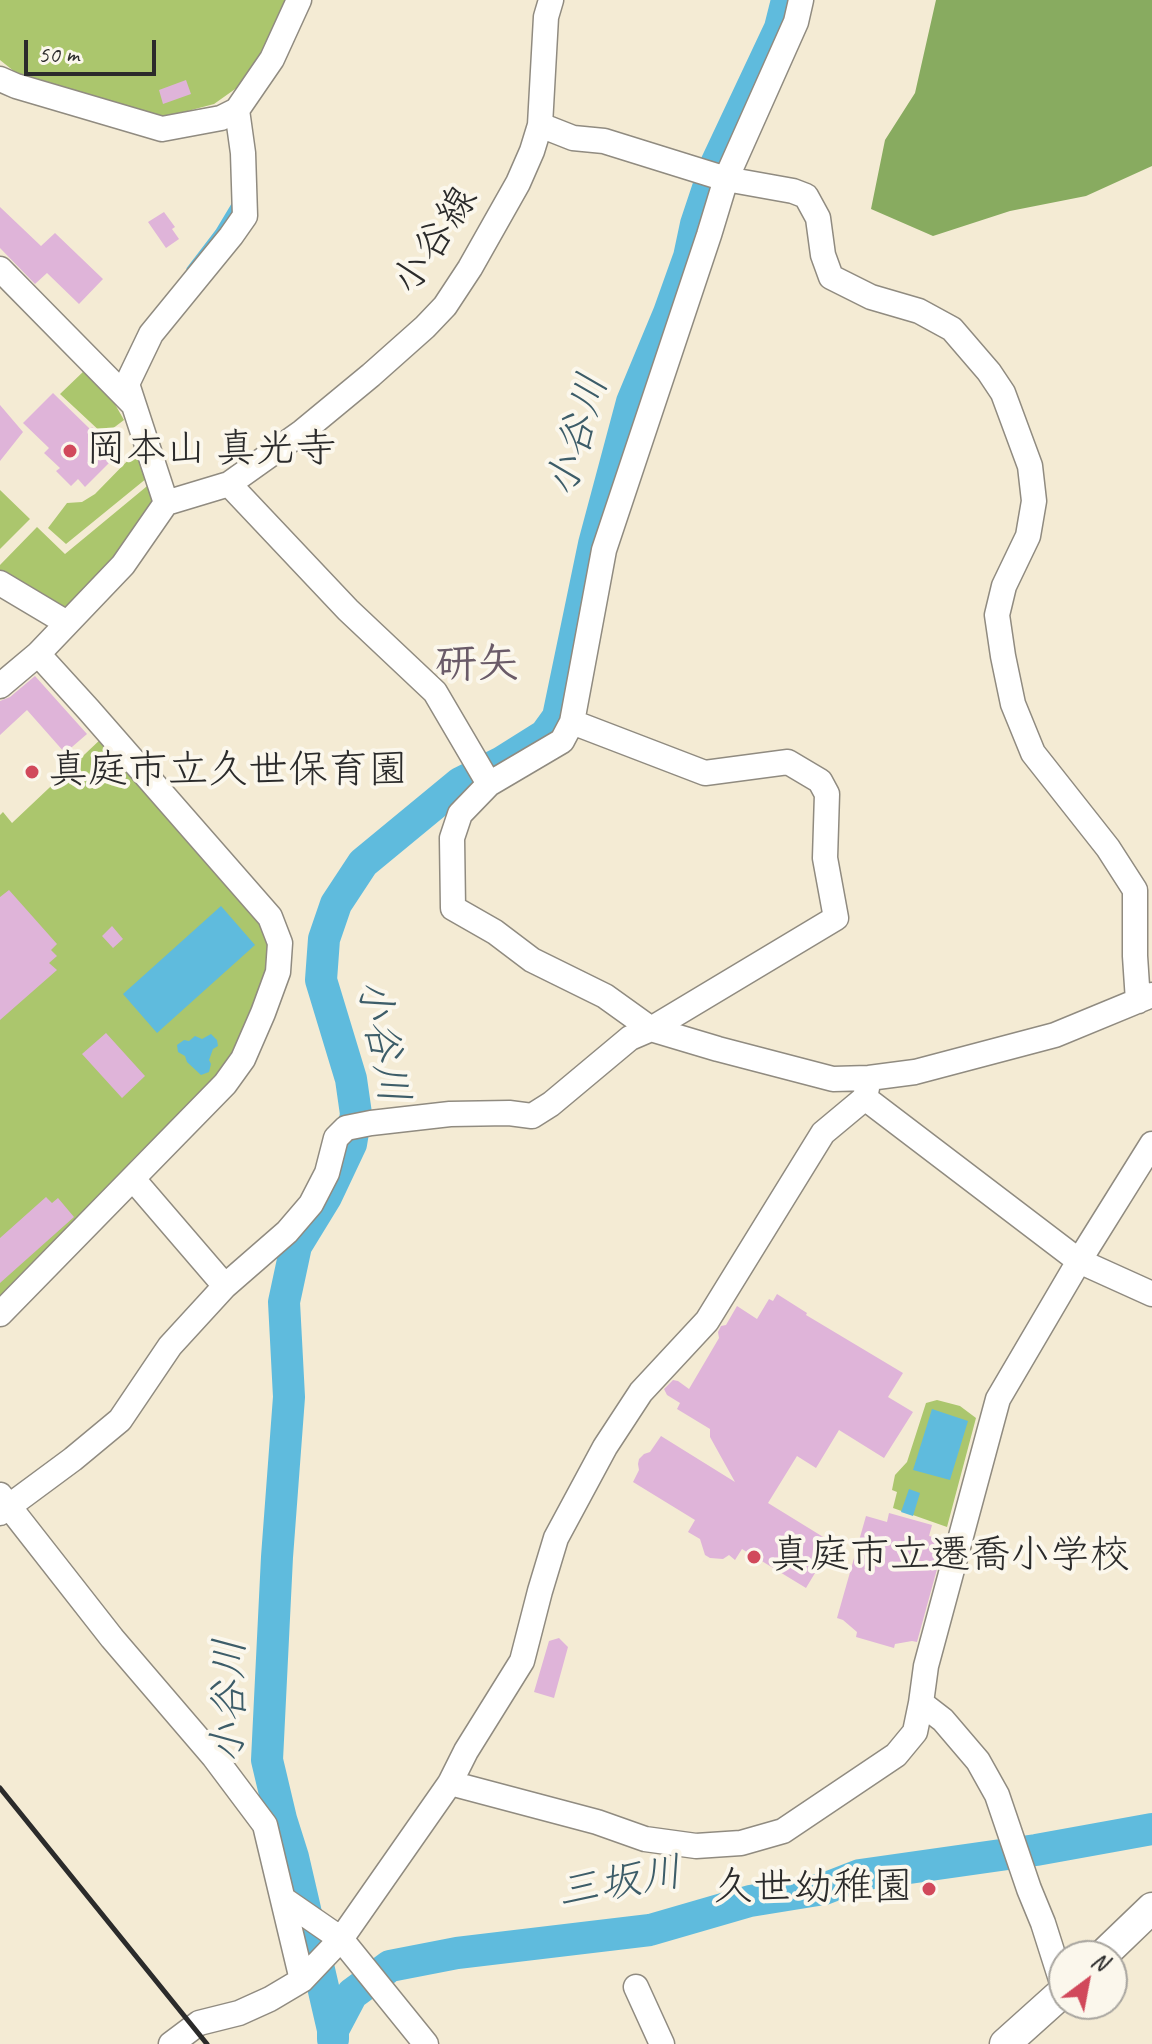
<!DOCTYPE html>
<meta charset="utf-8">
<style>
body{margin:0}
#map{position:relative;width:1152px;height:2044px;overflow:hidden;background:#f4ebd4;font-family:Caveat,sans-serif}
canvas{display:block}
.north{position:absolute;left:1048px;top:1940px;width:80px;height:80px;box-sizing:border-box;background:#fbf7ec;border:2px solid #a8a59f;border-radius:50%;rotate:32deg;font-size:22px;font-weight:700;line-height:32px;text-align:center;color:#2b2b2b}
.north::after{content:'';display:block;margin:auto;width:28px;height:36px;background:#d1495b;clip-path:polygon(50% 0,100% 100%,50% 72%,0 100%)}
.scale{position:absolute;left:24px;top:40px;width:132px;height:36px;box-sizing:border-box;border:4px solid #2b2b2b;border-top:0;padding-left:10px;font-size:24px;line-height:28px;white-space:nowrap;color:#2b2b2b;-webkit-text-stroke:6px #fbf7ec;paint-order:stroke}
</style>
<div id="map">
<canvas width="1152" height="2044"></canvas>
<div class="north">N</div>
<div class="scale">50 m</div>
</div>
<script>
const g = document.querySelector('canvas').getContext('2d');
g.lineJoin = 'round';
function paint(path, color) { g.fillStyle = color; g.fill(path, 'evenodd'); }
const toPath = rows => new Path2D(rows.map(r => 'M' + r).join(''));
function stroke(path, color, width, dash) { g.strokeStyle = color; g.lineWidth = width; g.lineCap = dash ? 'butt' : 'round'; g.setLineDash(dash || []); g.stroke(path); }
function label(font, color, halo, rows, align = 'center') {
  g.font = font + ' Caveat,"Klee One",sans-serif'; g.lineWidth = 8; g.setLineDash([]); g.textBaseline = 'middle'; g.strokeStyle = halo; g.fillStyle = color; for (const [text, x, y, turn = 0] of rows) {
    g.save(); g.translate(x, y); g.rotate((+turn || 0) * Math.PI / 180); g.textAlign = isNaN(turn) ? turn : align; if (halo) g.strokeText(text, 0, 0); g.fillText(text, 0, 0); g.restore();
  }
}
paint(toPath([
 [0,0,285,0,261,55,238,87,214,104,165,117,15,72,0,60],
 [85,370,108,392,124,420,104,435,60,394],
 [137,451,147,478,66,544,48,528,67,503,82,502,95,494],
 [152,482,157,506,148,523,66,613,0,577,0,565,37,527,65,554],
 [0,490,30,519,0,549],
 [103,737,260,922,271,953,265,985,232,1063,132,1160,111,1189,0,1302,0,815,3,812,12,823],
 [937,1400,960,1406,976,1418,947,1527,893,1508,897,1492,892,1490,895,1475,907,1462,926,1403]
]), '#abc66d');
paint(toPath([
 [936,0,1152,0,1152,166,1086,196,1010,211,933,236,871,209,885,140,915,93]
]), '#88ab60');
paint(toPath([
 [221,906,255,945,157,1033,123,994],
 [211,1034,217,1040,218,1046,213,1049,209,1060,211,1064,209,1072,201,1075,187,1062,185,1056,178,1052,177,1045,184,1040,189,1041,195,1036,202,1039],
 [932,1409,968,1421,950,1480,913,1470],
 [909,1489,920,1493,913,1516,901,1512]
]), '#5fbbdd');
stroke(toPath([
 [189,269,218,231,236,201]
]), '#5fbbdd', 5);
stroke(toPath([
 [333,2030,293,1857,281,1819,267,1760,277,1557,289,1397,284,1302,296,1246,326,1197,351,1144,356,1114,351,1079,321,980,324,939,336,904,363,863,460,783,502,762,545,735,558,717,594,544,632,402,669,313,689,257,696,224,716,164,780,28,787,0],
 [333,2039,333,2030,352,1994,390,1966,457,1953,650,1930,750,1901,824,1889,860,1875,1036,1850,1152,1829]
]), '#5fbbdd', 32);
paint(toPath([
 [186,80,191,94,163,104,159,90],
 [0,207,41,246,55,233,103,279,79,304,47,273,35,284,0,248],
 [164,212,175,227,172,229,179,239,166,248,148,222],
 [53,393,90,429,92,427,110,445,102,453,110,462,85,487,78,479,71,486,56,471,60,468,44,453,49,448,23,423],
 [0,405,23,432,0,461],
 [35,676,87,734,65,753,27,710,0,735,0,701,10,697],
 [9,890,57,944,51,950,57,956,49,963,57,970,0,1020,0,897],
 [112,926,123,939,113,948,102,936],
 [106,1033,145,1076,122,1098,82,1054],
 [46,1197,52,1203,58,1198,74,1217,0,1283,0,1238],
 [777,1294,807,1313,806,1315,903,1373,888,1397,913,1412,884,1458,839,1430,816,1468,797,1456,768,1503,833,1543,806,1588,742,1549,735,1560,729,1555,723,1559,710,1558,705,1555,700,1539,688,1532,695,1520,633,1482,639,1470,638,1464,639,1459,644,1454,650,1452,661,1436,735,1482,710,1437,710,1429,677,1409,680,1403,667,1395,664,1389,673,1380,678,1381,689,1389,719,1338,718,1332,721,1326,726,1325,737,1306,757,1319,769,1299,773,1301],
 [889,1513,932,1525,929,1536,945,1540,917,1642,912,1641,895,1644,894,1648,856,1637,857,1632,843,1620,837,1618,866,1516,887,1522],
 [559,1638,568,1647,554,1698,534,1692,549,1641]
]), '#dfb4d9');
const minor = toPath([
 [801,0,796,22,726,179,709,235,604,550,572,722,562,741,489,784,460,814,452,838,453,908,495,932,532,960,605,996,651,1029,718,1049,833,1079,869,1078,915,1072,1055,1035,1152,995],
 [0,79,16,86,162,129,221,118,237,110,272,59,299,0],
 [540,125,573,138,604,141,726,179,793,191,806,196,818,218,823,255,831,277,871,297,919,311,952,329,989,372,1003,393,1030,466,1034,501,1028,536,1004,586,997,615,1003,656,1013,704,1033,753,1108,848,1135,890,1135,956,1138,1001],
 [0,269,133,404],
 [229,484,348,610,435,692,489,784],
 [166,503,127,384,151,334,231,236,245,216,243,153,237,110],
 [0,583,67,623],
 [0,686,38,654,123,565,166,503,229,484,302,432,371,375,425,327,445,306,470,268,518,183,532,151,540,125,546,17,551,0],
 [865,1098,1079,1261,1152,1294],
 [133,1179,225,1286],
 [0,1314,225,1084,243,1059,263,1013,278,972,280,943,270,917,88,709,38,654],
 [0,1495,112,1638,214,1757,265,1825,302,1980],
 [0,1513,73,1459,120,1420,170,1346,225,1286,287,1232,311,1204,327,1173,336,1138,346,1128,371,1123,450,1114,509,1113,532,1116,551,1104,630,1038,651,1029,836,918,825,858,827,794,820,781,788,762,705,773,572,722],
 [921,1703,943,1720,978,1761,997,1795,1029,1889,1043,1923,1064,1989],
 [450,1783,597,1822,645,1839,696,1846,741,1843,783,1831,896,1755,915,1732,921,1703,926,1666,998,1399,1079,1261,1152,1144],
 [283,1899,341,1939,426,2044],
 [636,1987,662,2044],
 [171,2044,199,2023,239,2013,270,1999,302,1980,341,1939,450,1783,466,1751,522,1661,540,1591,556,1538,605,1447,641,1392,707,1321,823,1133,865,1098,869,1078]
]);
const major = toPath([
 [1102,1956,1152,1908],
 [1005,2044,1064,1991]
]);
stroke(minor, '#908b80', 27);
stroke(major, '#908b80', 33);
stroke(minor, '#fff', 24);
stroke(major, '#fff', 30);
stroke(toPath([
 [0,1788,207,2044]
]), '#2b2b2b', 5);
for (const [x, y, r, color] of [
 [70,451,8,"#d1495b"],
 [32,772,8,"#d1495b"],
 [754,1557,8,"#d1495b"],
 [929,1889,8,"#d1495b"]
]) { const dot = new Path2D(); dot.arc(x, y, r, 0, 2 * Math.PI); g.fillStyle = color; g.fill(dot); stroke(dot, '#fbf7ec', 3); }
label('40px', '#2b2b2b', '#fbf7ec', [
 ["小谷線",436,241,-57]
]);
label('40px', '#2b2b2b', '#fbf7ec', [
 ["岡本山 真光寺",86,451],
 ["真庭市立久世保育園",48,772],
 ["真庭市立遷喬小学校",770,1557],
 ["久世幼稚園",913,1889,"right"]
], 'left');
label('italic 42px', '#3d5d69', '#fbf7ec', [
 ["小谷川",579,436,-74],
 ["小谷川",381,1041,79],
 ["小谷川",231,1701,-89],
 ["三坂川",620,1884,-10]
]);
label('bold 42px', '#6a5b68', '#fbf7ec', [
 ["研矢",477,666]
]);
</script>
